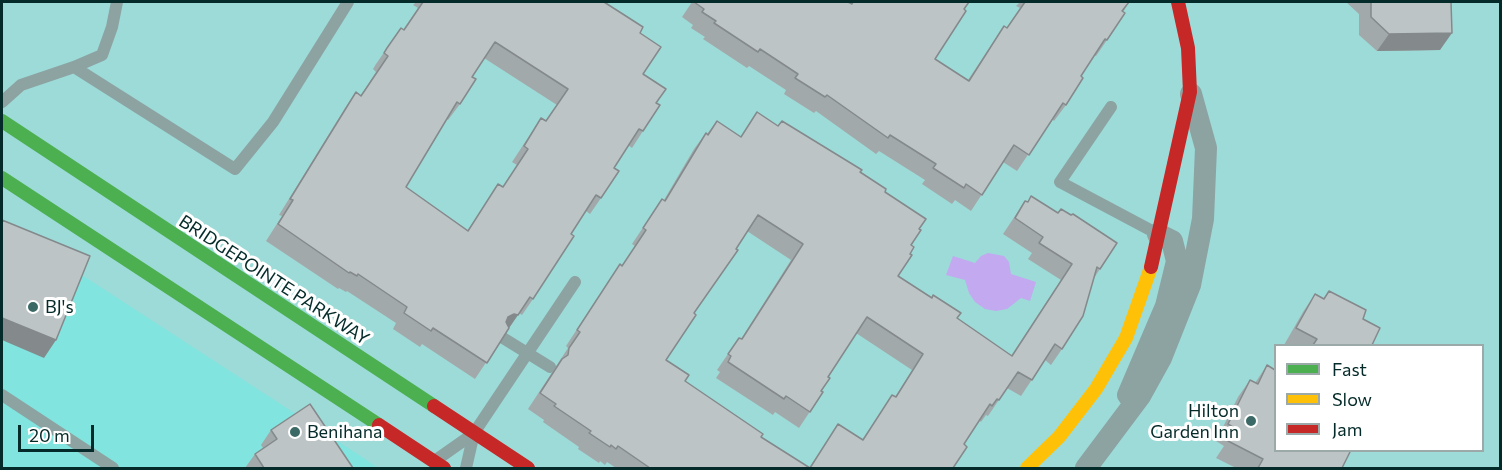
<!DOCTYPE html>
<style>
body{margin:0}
#map{position:relative;width:1502px;height:470px;overflow:hidden;background:#9ddbd8;font-family:Commissioner,sans-serif}
canvas{display:block}
.frame{position:absolute;inset:0;border:3px solid #042b29;pointer-events:none}
.legend{position:absolute;left:1274px;top:344px;width:210px;height:108px;box-sizing:border-box;background:#fff;border:2px solid #9baaa9;margin:0;padding:8px 10px;list-style:none;font-size:18px;color:#042b29}
.legend li{display:flex;align-items:center;gap:12px;height:30px}
.legend b{width:30px;border:2px solid #9baaa9}
.scale{position:absolute;left:18px;top:425px;width:76px;height:27px;box-sizing:border-box;border:3px solid #042b29;border-top:0;padding-left:8px;font-size:18px;line-height:21px;white-space:nowrap;color:#042b29;-webkit-text-stroke:4px #fff;paint-order:stroke}
</style>
<div id="map">
<canvas width="1502" height="470"></canvas>
<div class="frame"></div>
<ul class="legend">
<li><b style="height:8px;background:#4caf50"></b>Fast</li>
<li><b style="height:8px;background:#ffc107"></b>Slow</li>
<li><b style="height:8px;background:#c62828"></b>Jam</li>
</ul>
<div class="scale">20 m</div>
</div>
<script>
const g = document.querySelector('canvas').getContext('2d');
g.lineJoin = 'round';
function paint(path, color) { g.fillStyle = color; g.fill(path, 'evenodd'); }
const toPath = rows => new Path2D(rows.map(r => 'M' + r).join(''));
function stroke(path, color, width, dash) { g.strokeStyle = color; g.lineWidth = width; g.lineCap = dash ? 'butt' : 'round'; g.setLineDash(dash || []); g.stroke(path); }
function label(font, color, halo, rows, align = 'center') {
  g.font = font + ' Commissioner,sans-serif'; g.lineWidth = 6; g.setLineDash([]); g.textBaseline = 'middle'; g.strokeStyle = halo; g.fillStyle = color; for (const [text, x, y, turn = 0] of rows) {
    g.save(); g.translate(x, y); g.rotate((+turn || 0) * Math.PI / 180); g.textAlign = isNaN(turn) ? turn : align; if (halo) g.strokeText(text, 0, 0); g.fillText(text, 0, 0); g.restore();
  }
}
paint(toPath([
 [2,223,362,457,378,468,2,468]
]), '#81e4df');
paint(toPath([
 [988,253,1004,256,1009,262,1011,274,1036,282,1030,301,1021,298,1007,309,996,311,985,309,975,302,969,293,965,280,946,275,953,256,975,263,981,256]
]), '#c2a9f0');
stroke(toPath([
 [74,67,235,169,273,122,348,2],
 [2,102,21,85,74,67,102,55,112,27,117,2],
 [1111,107,1060,182,1156,233],
 [503,338,550,367],
 [2,395,113,468],
 [436,460,473,434],
 [466,468,474,433,575,282]
]), '#8ca3a2', 12);
stroke(toPath([
 [1128,395,1166,306,1177,261,1172,241,1158,234],
 [1086,468,1140,396,1161,358,1190,285,1203,219,1206,148,1191,94]
]), '#8ca3a2', 22);
stroke(toPath([
 [2,121,434,406],
 [2,178,379,425]
]), '#4caf50', 14);
stroke(toPath([
 [1027,468,1059,437,1096,389,1126,338,1151,267]
]), '#ffc107', 14);
stroke(toPath([
 [1151,267,1190,92,1188,48,1178,2],
 [434,406,528,468],
 [379,425,444,468]
]), '#c62828', 14);
paint(toPath([
 [416,2,604,2,640,33,643,74,656,103,643,131,632,148,628,145,614,168,601,198,590,214,586,211,571,234,533,299,522,315,519,313,475,379,422,344,420,347,393,329,396,323,347,291,346,292,339,288,338,289,266,241,282,216,279,215,345,108,356,92,361,95,376,72,373,69,376,64,401,28,403,30,418,8,413,5],
 [484,58,557,105,546,121,541,118,512,162,517,165,503,187,498,184,468,230,406,187,447,119,448,120,460,104,472,77],
 [692,2,848,2,851,3,852,2,969,2,935,59,968,80,1004,26,1007,28,1020,8,1016,6,1020,2,1129,2,1107,40,1096,56,1094,55,1081,76,1066,105,1054,121,1052,119,1017,171,1003,162,971,211,955,200,952,204,922,184,925,180,879,151,876,154,816,111,814,113,784,94,786,90,749,66,747,68,703,39,705,37,691,28,693,25,682,17],
 [1346,2,1451,2,1440,50,1377,51,1359,35,1359,14],
 [757,112,778,126,860,172,885,192,919,229,898,276,1011,356,1061,280,1028,259,1032,253,1003,234,1025,201,1058,213,1117,243,1094,278,1062,349,1051,365,1045,360,1021,396,1007,388,988,416,986,415,981,422,979,420,964,444,953,468,616,468,607,462,605,465,600,461,599,463,578,449,579,447,543,422,544,420,528,409,568,348,566,346,620,264,622,266,635,246,632,244,662,199,664,200,694,149,706,133,707,134,717,121,741,137],
 [747,231,791,260,741,339,739,338,717,370,720,372,716,378,773,415,775,412,799,428,823,392,821,391,828,377,856,333,912,370,895,397,892,395,862,440,838,424,809,468,761,437,685,381,666,360,694,313],
 [1329,291,1363,319,1372,345,1284,345,1303,312,1315,294,1323,299],
 [1267,365,1342,468,1236,468,1216,458,1224,446,1216,441,1238,397,1250,380,1255,383],
 [271,430,353,468,245,468,255,454,263,448,261,445]
]), '#a2a9aa');
paint(toPath([
 [1452,33,1440,50,1377,51,1389,34],
 [514,314,518,315,507,331,503,330,508,317],
 [2,318,56,340,44,358,2,340]
]), '#84898b');
const building = toPath([
 [423,2,604,2,643,27,640,33,661,47,643,74,666,89,656,103,660,105,643,131,639,129,614,168,619,171,601,198,596,195,571,234,574,236,533,299,530,297,518,315,514,314,508,317,506,322,509,328,487,363,433,328,431,331,404,313,407,307,358,274,357,276,350,272,349,273,278,224,293,200,290,199,356,92,361,96,388,56,384,53,387,48,401,28,404,30,423,2],
 [495,42,568,89,546,121,541,118,524,146,528,149,503,187,498,184,468,231,406,187,457,102,460,104,476,79,472,77,495,42],
 [694,2,848,2,852,4,853,2,969,2,964,9,966,11,935,59,969,81,1004,26,1007,28,1025,2,1129,2,1122,11,1125,13,1107,40,1105,39,1081,76,1083,78,1066,105,1063,103,1029,155,1014,145,982,195,966,184,964,188,933,168,936,164,890,135,888,138,827,95,825,97,795,78,798,74,760,49,758,52,714,23,716,21,702,12,704,9,694,2],
 [1371,2,1451,2,1452,33,1389,34,1371,17,1371,2],
 [757,112,778,126,782,121,862,170,860,172,886,189,885,192,926,219,919,229,921,230,911,245,914,247,910,254,912,255,898,276,932,298,933,295,961,313,957,318,1012,356,1072,264,1039,243,1043,237,1015,218,1025,201,1028,202,1031,196,1058,213,1061,209,1071,215,1073,214,1117,243,1100,269,1097,267,1083,316,1062,349,1055,344,1032,380,1018,372,999,400,997,399,992,406,990,404,964,444,967,447,953,468,650,468,618,446,616,449,611,445,610,447,589,433,591,431,554,406,556,404,540,393,562,359,568,355,569,348,580,332,577,330,620,264,622,266,646,230,643,228,662,199,665,201,706,133,708,135,717,121,741,137,757,112],
 [758,215,803,244,742,339,739,338,728,354,731,356,728,362,784,399,786,396,810,412,823,392,821,391,830,378,828,377,867,317,923,354,896,397,892,395,863,440,838,424,810,468,761,437,763,434,685,381,689,375,666,360,696,315,694,313,738,250,736,249,758,215],
 [2,220,90,256,56,340,2,318,2,220],
 [1329,291,1366,310,1363,319,1380,328,1372,345,1313,345,1317,339,1296,328,1315,294,1324,299,1329,291],
 [1267,365,1275,370,1275,450,1351,450,1342,468,1258,468,1263,459,1228,441,1236,429,1228,424,1250,380,1258,384,1267,365],
 [310,404,353,468,264,468,255,454,277,439,271,430,310,404]
]);
paint(building, '#bcc4c6');
stroke(building, '#84898b', 1.5);
for (const [x, y, r, color] of [
 [33,307,6,"#3a6966"],
 [1251,421,6,"#3a6966"],
 [295,432,6,"#3a6966"]
]) { const dot = new Path2D(); dot.arc(x, y, r, 0, 2 * Math.PI); g.fillStyle = color; g.fill(dot); stroke(dot, '#fff', 2); }
label('18px', '#042b29', '#fff', [
 ["BRIDGEPOINTE PARKWAY",274,280,33]
]);
label('18px', '#042b29', '#fff', [
 ["BJ's",45,307],
 ["Hilton",1239,411,"right"],
 ["Garden Inn",1239,432,"right"],
 ["Benihana",307,432]
], 'left');
</script>
